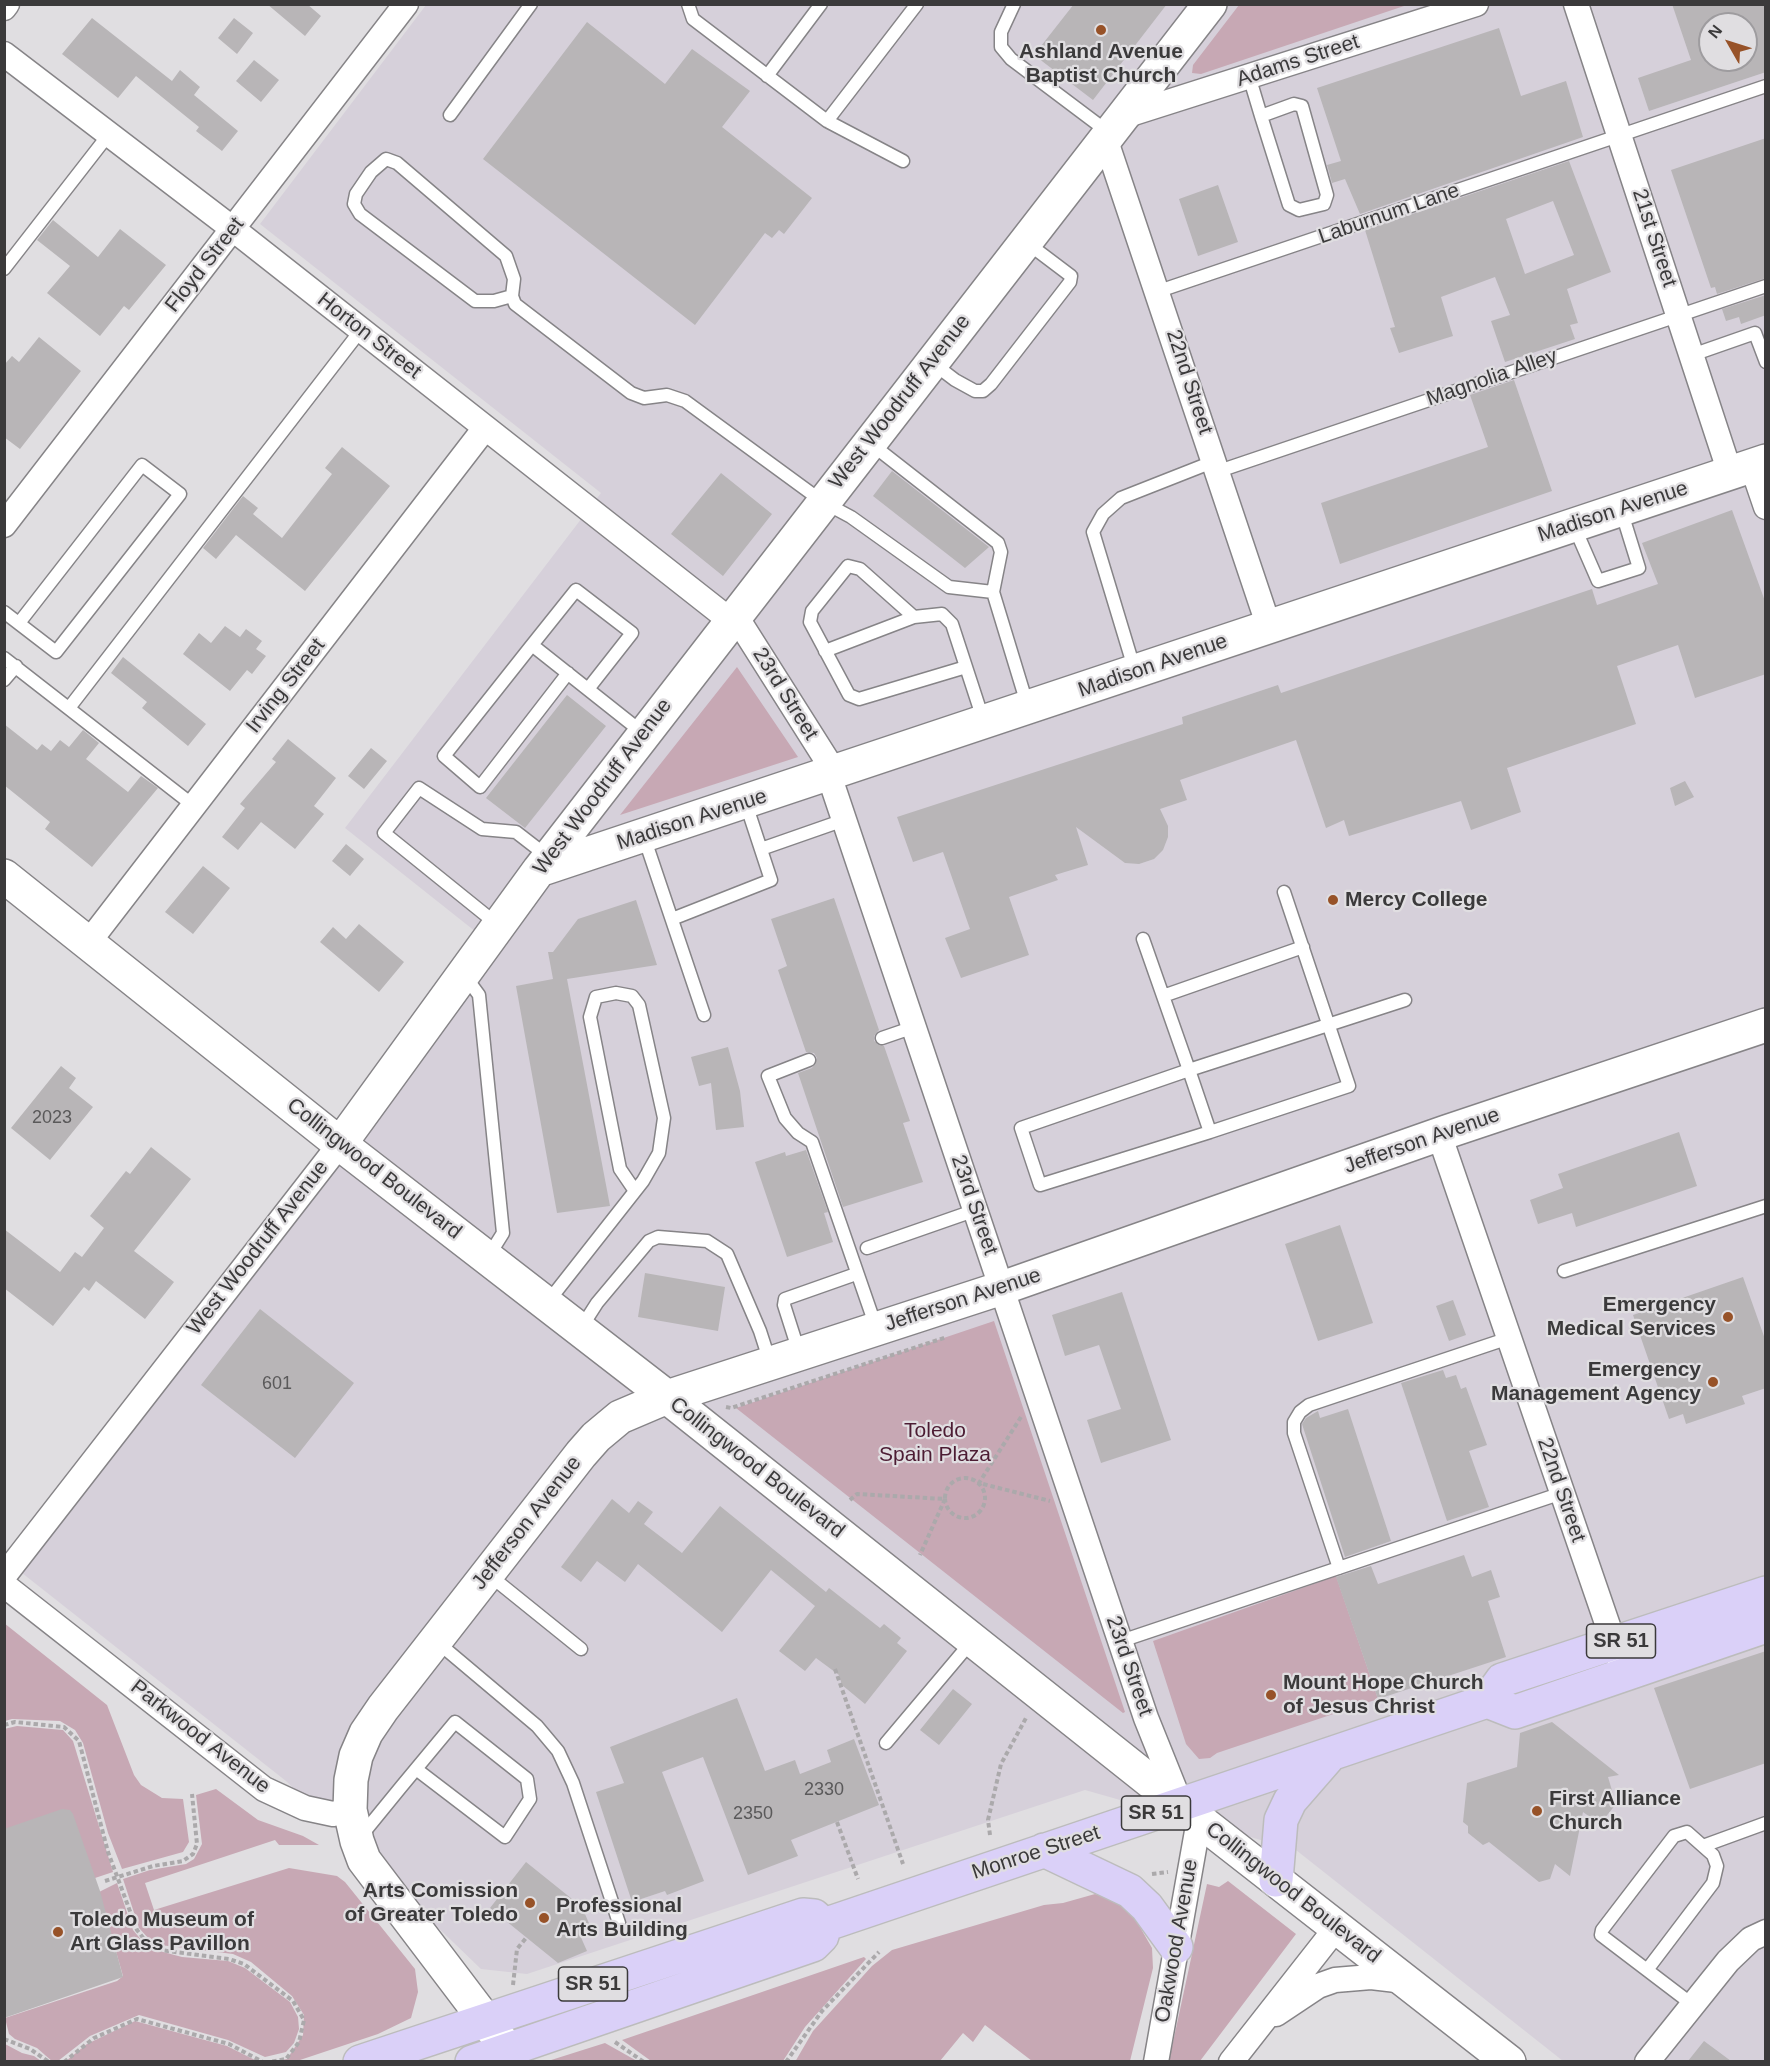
<!DOCTYPE html>
<style>
body{margin:0}
#map{position:relative;width:1770px;height:2066px;overflow:hidden;background:#e0dee1;font-family:Arial,sans-serif}
canvas{display:block}
.frame{position:absolute;inset:0;border:6px solid #3b3a3b;pointer-events:none}
.north{position:absolute;left:1698px;top:12px;width:60px;height:60px;box-sizing:border-box;background:#e0dee1;border:2px solid #9e9c9f;border-radius:50%;rotate:309deg;font-size:16px;font-weight:700;line-height:24px;text-align:center;color:#3b3a3b}
.north::after{content:'';display:block;margin:auto;width:21px;height:27px;background:#975228;clip-path:polygon(50% 0,100% 100%,50% 72%,0 100%)}
</style>
<div id="map">
<canvas width="1770" height="2066"></canvas>
<div class="frame"></div>
<div class="north">N</div>
</div>
<script>
const g = document.querySelector('canvas').getContext('2d');
g.lineJoin = 'round';
function paint(path, color) { g.fillStyle = color; g.fill(path, 'evenodd'); }
const toPath = rows => new Path2D(rows.map(r => 'M' + r).join(''));
function stroke(path, color, width, dash) { g.strokeStyle = color; g.lineWidth = width; g.lineCap = dash ? 'butt' : 'round'; g.setLineDash(dash || []); g.stroke(path); }
function label(font, color, halo, rows, align = 'center') {
  g.font = font + ' Arial,sans-serif'; g.lineWidth = 4.5; g.setLineDash([]); g.textBaseline = 'middle'; g.strokeStyle = halo; g.fillStyle = color; for (const [text, x, y, turn = 0] of rows) {
    g.save(); g.translate(x, y); g.rotate((+turn || 0) * Math.PI / 180); g.textAlign = isNaN(turn) ? turn : align; if (halo) g.strokeText(text, 0, 0); g.fillText(text, 0, 0); g.restore();
  }
}
paint(toPath([
 [426,5,1765,5,1765,2061,1563,2061,1296,1850,1085,1790,527,1974,481,1969,286,1781,22,1573,500,951,345,828,601,493,260,224],
 [1710,24,1746,24,1746,60,1710,60]
]), '#d6d0da');
paint(toPath([
 [1239,5,1239,4,1407,5,1201,74,1192,73,1193,65],
 [737,667,798,757,620,815],
 [994,1321,1125,1712,1123,1713,736,1408],
 [1336,1576,1378,1699,1217,1753,1210,1758,1199,1759,1186,1744,1153,1641],
 [4,1623,107,1705,134,1775,141,1785,162,1798,183,1799,189,1842,183,1852,122,1869,108,1833,83,1743,75,1730,60,1721,12,1719,5,1721],
 [17,1726,63,1730,73,1741,113,1872,95,1878,5,1829,4,1729],
 [216,1789,258,1820,303,1836,319,1845,279,1845,275,1840,145,1883,154,1910,289,1868,337,1876,345,1882,415,1969,418,1992,411,2018,378,2034,297,2061,274,2061,287,2059,303,2035,304,2015,292,1996,251,1962,233,1954,160,1945,149,1939,139,1928,123,1879,150,1870,186,1864,194,1859,202,1844,196,1795],
 [1228,1881,1296,1934,1200,2061,1169,2061,1207,1884,1219,1887],
 [117,1883,133,1930,148,1948,182,1957,228,1961,245,1968,290,2002,298,2017,299,2029,294,2043,286,2052,265,2057,228,2040,139,2015,90,2036,58,2061,53,2062,37,2048,15,2039,9,2034,5,2018,117,1981,123,1976,99,1892],
 [1095,1894,1116,1899,1133,1915,1152,1948,1153,1968,1130,2061,1032,2061,985,2025,973,2042,963,2033,940,2061,795,2062,813,2031,872,1966,892,1950,1044,1905,1063,1903],
 [864,1957,866,1959,805,2027,783,2061,651,2061,622,2040],
 [135,2021,227,2046,257,2061,66,2061,87,2044],
 [605,2043,637,2061,548,2061],
 [5,2044,22,2053,34,2056,41,2061,5,2061]
]), '#c7a8b4');
paint(toPath([
 [267,4,307,4,321,16,305,36],
 [1074,4,1167,4,1093,100,1034,55],
 [1672,4,1766,4,1766,72,1649,111,1638,78,1691,60],
 [1710,24,1746,24,1746,60,1710,60],
 [92,18,172,81,180,70,200,87,194,95,238,131,222,151,196,131,199,127,136,76,118,98,62,54],
 [234,18,253,33,237,54,218,38],
 [587,22,665,84,692,49,750,91,722,127,812,198,784,234,779,230,772,238,765,233,695,325,483,159],
 [1499,28,1521,96,1566,81,1583,137,1360,214,1345,179,1332,183,1327,165,1341,161,1317,88],
 [254,60,279,80,261,102,236,81],
 [1766,138,1766,278,1717,294,1715,287,1711,288,1671,170],
 [1569,161,1611,272,1567,289,1578,323,1570,325,1575,339,1505,362,1491,321,1510,315,1495,277,1441,297,1453,336,1399,353,1390,328,1395,327,1365,230],
 [1553,201,1574,255,1525,274,1506,219],
 [1218,185,1238,242,1198,256,1179,199],
 [53,220,98,257,120,229,166,265,129,310,124,306,100,336,47,293,70,266,37,240],
 [1766,295,1766,315,1741,324,1739,317,1726,321,1722,309],
 [39,337,81,371,20,449,4,437,4,365,12,356,19,362],
 [1514,380,1552,491,1340,564,1321,503,1488,447,1470,395],
 [342,447,390,486,305,591,236,535,216,559,203,548,243,496,258,508,253,514,282,538,332,474,325,468],
 [892,471,989,547,965,568,873,496],
 [721,473,772,514,723,576,671,534],
 [1732,510,1766,604,1766,674,1695,698,1678,645,1617,666,1636,724,1507,768,1521,812,1471,830,1461,801,1349,836,1344,820,1326,828,1296,740,1180,780,1187,800,1160,809,1168,826,1168,837,1163,850,1154,859,1139,864,1125,863,1076,827,1088,865,1055,875,1058,880,1009,897,1029,955,961,978,945,938,970,929,943,852,913,862,897,817,1183,724,1182,717,1278,685,1281,693,1592,589,1597,605,1658,584,1642,543],
 [225,626,240,637,246,629,262,641,256,649,266,656,252,674,247,670,230,691,183,654,199,633,211,643],
 [123,657,206,724,188,746,142,708,147,702,111,673],
 [567,695,606,726,525,828,486,798],
 [4,724,37,750,42,744,51,751,60,740,69,747,83,730,99,743,86,759,128,792,141,776,158,788,92,867,45,829,50,822,4,785],
 [288,739,336,778,314,806,324,814,295,849,261,822,238,850,222,837,245,808,240,804,276,762,272,759],
 [371,748,387,761,364,789,348,776],
 [1685,781,1694,797,1675,806,1670,788],
 [346,844,364,859,350,876,332,861],
 [203,866,230,888,193,934,165,912],
 [834,898,879,1030,874,1036,874,1041,884,1046,910,1121,903,1123,923,1182,843,1207,798,1073,812,1068,817,1058,814,1053,806,1052,778,970,787,966,771,919],
 [636,900,657,965,567,979,610,1206,557,1213,516,986,553,979,548,952,553,952,578,919],
 [359,924,404,962,379,992,320,942,333,927,346,939],
 [728,1047,740,1091,744,1127,716,1130,711,1083,699,1086,691,1057],
 [61,1066,76,1078,69,1088,93,1107,50,1160,11,1128],
 [1679,1132,1697,1186,1576,1227,1572,1213,1538,1224,1530,1200,1563,1188,1558,1174],
 [151,1147,191,1179,134,1251,174,1282,145,1319,96,1281,89,1291,84,1287,53,1326,4,1288,4,1229,60,1272,75,1252,82,1257,104,1228,90,1216,126,1171,130,1174],
 [806,1150,828,1212,824,1213,833,1242,787,1257,755,1162,785,1152,786,1156],
 [1340,1225,1373,1323,1318,1341,1285,1244],
 [645,1273,725,1287,718,1331,638,1317],
 [1743,1277,1766,1342,1766,1388,1742,1396,1745,1404,1686,1424,1683,1414,1669,1419,1633,1315],
 [1122,1292,1171,1440,1101,1463,1087,1420,1121,1409,1099,1345,1065,1356,1052,1315],
 [1453,1300,1466,1335,1449,1341,1436,1306],
 [260,1309,354,1383,295,1458,201,1385],
 [1443,1370,1446,1378,1456,1375,1461,1389,1466,1387,1487,1445,1469,1451,1489,1507,1447,1521,1401,1383],
 [1348,1409,1391,1541,1345,1557,1302,1424,1306,1418,1318,1411,1320,1418],
 [612,1499,629,1513,638,1501,653,1512,644,1524,682,1553,720,1506,826,1592,829,1588,880,1628,884,1624,901,1638,897,1643,907,1651,865,1704,842,1685,839,1675,816,1658,805,1671,779,1651,815,1606,771,1570,722,1632,638,1564,625,1582,597,1561,581,1582,561,1567],
 [1464,1555,1472,1577,1491,1570,1500,1597,1488,1601,1506,1657,1378,1699,1336,1577,1371,1566,1378,1584],
 [1766,1651,1766,1763,1690,1789,1654,1688],
 [953,1689,972,1704,939,1745,920,1730],
 [737,1698,765,1771,795,1760,800,1774,831,1762,827,1750,854,1739,879,1805,791,1840,798,1856,748,1875,703,1757,662,1772,704,1881,667,1895,665,1891,632,1902,596,1792,624,1783,610,1747],
 [1552,1722,1619,1775,1608,1777,1616,1804,1600,1824,1583,1812,1570,1876,1555,1864,1550,1879,1539,1882,1489,1842,1483,1845,1468,1833,1468,1826,1463,1822,1467,1783,1517,1767,1520,1733],
 [62,1809,70,1810,73,1814,100,1891,123,1977,4,2018,4,1829],
 [526,1862,582,1907,591,1928,579,1933,587,1951,558,1963,490,1908],
 [1704,2041,1731,2061,1688,2061]
]), '#b8b5b7');
const lane = toPath([
 [688,4,693,19,827,121,917,4],
 [1014,4,1001,32,1001,47,1011,59,1108,132],
 [767,76,821,4],
 [1249,76,1261,116,1289,205,1299,210,1324,204,1327,195,1302,106,1294,104,1261,116],
 [450,115,531,4],
 [827,121,903,161],
 [4,269,109,134],
 [1159,291,1766,86],
 [512,296,494,301,475,301,360,214,354,204,356,194,371,172,386,159,397,163,506,256,514,279,512,296,515,304,631,393,644,398,667,395,685,401,823,502,851,517,949,587,993,592,1001,552,998,543,870,443],
 [1692,355,1755,333,1766,362],
 [934,364,955,380,975,391,983,391,991,384,1070,282,1071,276,1026,242],
 [1219,471,1766,286],
 [1574,526,1598,581,1639,568,1621,510],
 [993,592,1028,707],
 [4,612,56,652,180,494,142,465,19,623],
 [532,645,444,756,480,787,568,673],
 [825,651,914,617],
 [4,658,194,806],
 [966,667,859,699,849,695,810,622,812,611,848,566,860,569,914,617,942,614,952,624,984,722],
 [1135,671,1093,532,1103,514,1121,498,1215,461],
 [4,680,16,666],
 [588,689,632,633,576,590,532,645,643,733],
 [69,708,361,330],
 [644,837,704,1015],
 [761,849,844,820],
 [672,919,771,880,746,804],
 [498,925,384,833,419,788,482,829,516,832,547,856],
 [1143,939,1189,1070,1405,1000],
 [465,976,479,995,503,1233,488,1257],
 [1163,996,1303,947],
 [882,1038,914,1027],
 [809,1060,768,1076,785,1118,798,1133,812,1142,876,1327],
 [1189,1070,1210,1132,1040,1185,1021,1128,1189,1070],
 [1210,1132,1349,1086,1284,892],
 [867,1248,976,1210],
 [1564,1271,1766,1206],
 [547,1303,643,1181,659,1153,664,1118,639,1005,632,996,616,993,596,997,590,1017,620,1169,635,1191],
 [581,1328,597,1303,649,1241,658,1237,707,1241,727,1254,760,1331,770,1362],
 [799,1352,784,1305,785,1299,856,1274],
 [1339,1568,1294,1433,1294,1422,1300,1412,1309,1405,1509,1338],
 [488,1574,581,1649],
 [436,1641,537,1726,558,1751,573,1783,619,1923],
 [1121,1641,1562,1493],
 [886,1743,972,1641],
 [361,1836,401,1787,455,1722,527,1779,530,1799,505,1837,416,1769],
 [1703,1846,1766,1823],
 [1647,1970,1713,1883,1717,1866,1713,1855,1687,1832,1674,1836,1602,1930,1601,1935,1693,2005]
]);
const street = toPath([
 [1576,4,1730,473],
 [4,8,7,4],
 [4,54,233,229,731,621],
 [1121,117,1476,4],
 [1105,138,1269,627],
 [1752,466,1766,507],
 [4,525,406,4],
 [735,615,835,773],
 [829,775,1146,1718,1181,1805],
 [88,943,485,428],
 [1439,1134,1619,1658],
 [4,1576,340,1144],
 [4,1585,264,1789,305,1808,333,1814,350,1810],
 [1276,2014,1318,1986,1335,1980,1371,1977,1405,1981],
 [1156,2062,1199,1820],
 [1231,2062,1337,1927],
 [1647,2062,1728,1961,1751,1939,1766,1932]
]);
const secondary = toPath([
 [539,870,1766,461],
 [4,876,340,1144,667,1397,1199,1820,1509,2062],
 [340,1144,539,870,1210,4],
 [508,2050,364,1860,357,1841,350,1810,351,1780,356,1756,366,1733,383,1708,581,1454,596,1437,620,1417,667,1397,1002,1288,1446,1132,1766,1025]
]);
const primary = toPath([
 [1487,1701,1515,1712,1766,1626],
 [1044,1850,1130,1891,1147,1907,1176,1947],
 [1276,1880,1281,1820,1290,1801,1330,1755],
 [824,1925,1487,1701,1502,1680,1766,1593],
 [360,2062,803,1915,814,1916,824,1925],
 [472,2062,813,1945,822,1936,824,1925]
]);
stroke(lane, '#868487', 15);
stroke(street, '#868487', 27);
stroke(secondary, '#868487', 36);
stroke(primary, '#bcbcbc', 36);
stroke(toPath([
 [726,1407,731,1408,947,1337],
 [1021,1417,979,1483,1050,1501],
 '945 1498a20 20 0 1 1 40 0a20 20 0 1 1-40 0Z',
 [850,1500,857,1494,945,1499,920,1555],
 [835,1669,903,1864],
 [4,1725,15,1722,64,1727,79,1741,108,1852,137,1930,148,1944,160,1950,229,1959,244,1964,293,2001,304,2020,299,2042,286,2059,269,2062],
 [837,1822,858,1879],
 [990,1835,988,1820,1001,1764,1026,1718],
 [1152,1874,1168,1872],
 [105,1881,153,1866,183,1861,193,1854,197,1844,192,1794],
 [513,1985,517,1949,526,1938],
 [4,2039,30,2049,49,2062],
 [615,2042,644,2062],
 [64,2062,94,2038,137,2019,229,2044,263,2062],
 [786,2062,822,2011,879,1952]
]), '#aba9ab', 4, [4.5, 3]);
stroke(lane, '#fff', 12);
stroke(street, '#fff', 24);
stroke(secondary, '#fff', 33);
stroke(primary, '#dad0f8', 33);
for (const [x, y, r, color] of [
 [1101,30,6,"#975228"],
 [1333,900,6,"#975228"],
 [1728,1317,6,"#975228"],
 [1713,1382,6,"#975228"],
 [1271,1695,6,"#975228"],
 [1537,1811,6,"#975228"],
 [530,1903,6,"#975228"],
 [544,1918,6,"#975228"],
 [58,1932,6,"#975228"]
]) { const dot = new Path2D(); dot.arc(x, y, r, 0, 2 * Math.PI); g.fillStyle = color; g.fill(dot); stroke(dot, '#e0dee1', 2); }
label('18px', '#5a595a', null, [
 ["2023",52,1118],
 ["601",277,1384],
 ["2330",824,1790],
 ["2350",753,1814]
]);
for (const [x, y, w] of [
 [1621,1641,69],
 [1156,1813,69],
 [593,1984,69]
]) { const box = new Path2D(); box.roundRect(x - w / 2, y - 17, w, 34, 4.5); g.fillStyle = '#e0dee1'; g.fill(box); stroke(box, '#3b3a3b', 1.5); }
label('bold 20px', '#3b3a3b', null, [
 ["SR 51",1621,1641],
 ["SR 51",1156,1813],
 ["SR 51",593,1984]
]);
label('bold 21px', '#3b3a3b', '#e0dee1', [
 ["Ashland Avenue",1101,52,"center"],
 ["Baptist Church",1101,76,"center"],
 ["Mercy College",1345,900],
 ["Emergency",1716,1305,"right"],
 ["Medical Services",1716,1329,"right"],
 ["Emergency",1701,1370,"right"],
 ["Management Agency",1701,1394,"right"],
 ["Mount Hope Church",1283,1683],
 ["of Jesus Christ",1283,1707],
 ["First Alliance",1549,1799],
 ["Church",1549,1823],
 ["Arts Comission",518,1891,"right"],
 ["of Greater Toledo",518,1915,"right"],
 ["Professional",556,1906],
 ["Arts Building",556,1930],
 ["Toledo Museum of",70,1920],
 ["Art Glass Pavillon",70,1944]
], 'left');
label('21px', '#3b3a3b', '#e0dee1', [
 ["Adams Street",1298,61,-18],
 ["Laburnum Lane",1389,214,-19],
 ["21st Street",1654,238,72],
 ["Floyd Street",205,265,-52],
 ["Horton Street",369,336,38],
 ["Magnolia Alley",1492,378,-19],
 ["22nd Street",1189,382,72],
 ["West Woodruff Avenue",900,402,-52],
 ["Madison Avenue",1613,512,-18],
 ["Madison Avenue",1153,666,-19],
 ["Irving Street",286,686,-52],
 ["23rd Street",785,694,58],
 ["West Woodruff Avenue",603,787,-53],
 ["Madison Avenue",692,820,-18],
 ["Jefferson Avenue",1422,1141,-19],
 ["Collingwood Boulevard",374,1169,38],
 ["23rd Street",974,1205,71],
 ["West Woodruff Avenue",258,1248,-52],
 ["Jefferson Avenue",963,1300,-18],
 ["Collingwood Boulevard",757,1468,38],
 ["22nd Street",1561,1490,71],
 ["Jefferson Avenue",527,1523,-52],
 ["23rd Street",1129,1666,71],
 ["Parkwood Avenue",200,1737,38],
 ["Monroe Street",1036,1853,-18],
 ["Collingwood Boulevard",1293,1893,38],
 ["Oakwood Avenue",1177,1941,-80]
]);
label('21px', '#4c1c33', '#e0dee1', [
 ["Toledo",935,1431],
 ["Spain Plaza",935,1455]
]);
</script>
